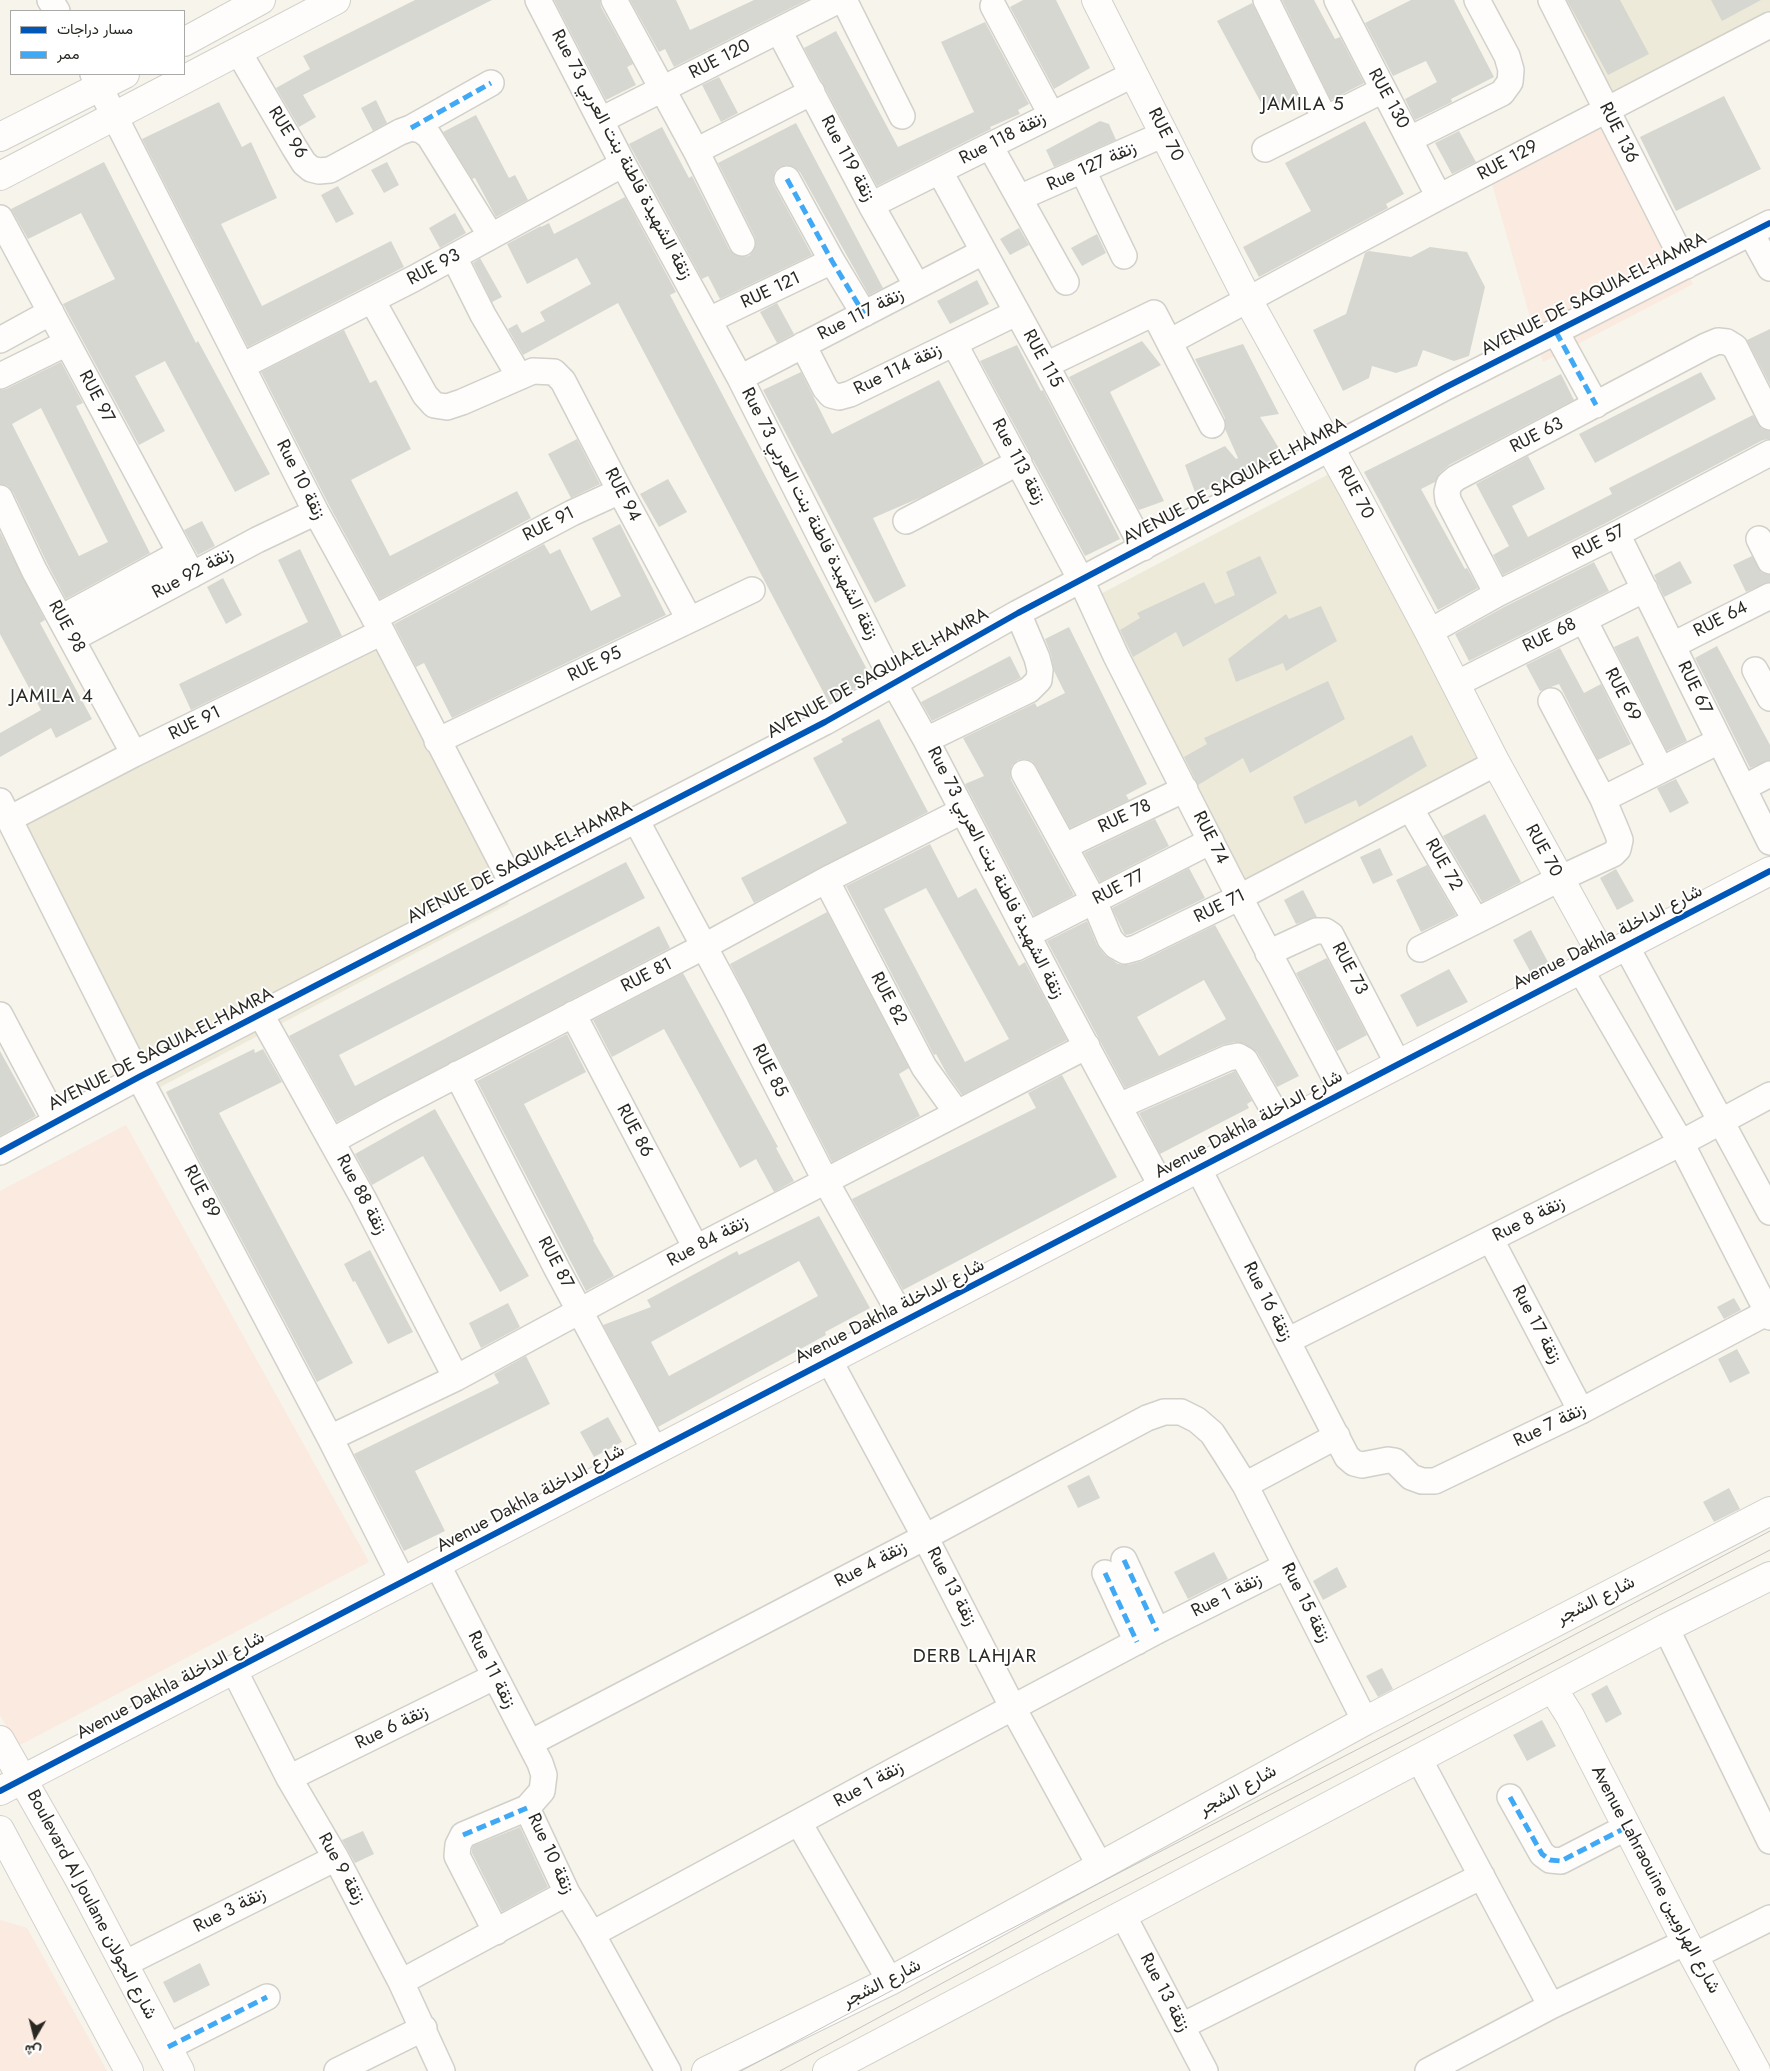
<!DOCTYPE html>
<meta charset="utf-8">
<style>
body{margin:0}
#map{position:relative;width:1770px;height:2071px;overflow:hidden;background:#f6f4eb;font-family:Jost,Vazirmatn,sans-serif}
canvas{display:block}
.legend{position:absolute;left:10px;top:10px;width:175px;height:65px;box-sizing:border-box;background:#fff;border:1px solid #a9a9a7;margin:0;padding:6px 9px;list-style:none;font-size:15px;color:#292822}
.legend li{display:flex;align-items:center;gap:10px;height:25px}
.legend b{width:25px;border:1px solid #a9a9a7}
.north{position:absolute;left:10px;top:2011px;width:50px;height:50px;-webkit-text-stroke:4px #fff;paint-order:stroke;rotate:188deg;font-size:14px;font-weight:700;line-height:20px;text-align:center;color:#292822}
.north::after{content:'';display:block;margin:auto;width:18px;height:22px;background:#292822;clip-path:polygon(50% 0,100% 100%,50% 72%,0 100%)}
</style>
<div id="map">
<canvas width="1770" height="2071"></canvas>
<ul class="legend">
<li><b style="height:6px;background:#0057b8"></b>مسار دراجات</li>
<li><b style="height:6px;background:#3fa9f5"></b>ممر</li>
</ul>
<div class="north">ش</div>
</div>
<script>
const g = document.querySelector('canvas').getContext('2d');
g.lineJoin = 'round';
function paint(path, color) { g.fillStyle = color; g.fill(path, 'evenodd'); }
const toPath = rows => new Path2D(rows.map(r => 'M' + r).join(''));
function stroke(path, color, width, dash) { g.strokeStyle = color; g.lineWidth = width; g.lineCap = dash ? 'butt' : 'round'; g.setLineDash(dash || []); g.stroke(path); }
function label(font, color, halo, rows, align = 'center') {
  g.font = font + ' Jost,Vazirmatn,sans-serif'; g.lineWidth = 4; g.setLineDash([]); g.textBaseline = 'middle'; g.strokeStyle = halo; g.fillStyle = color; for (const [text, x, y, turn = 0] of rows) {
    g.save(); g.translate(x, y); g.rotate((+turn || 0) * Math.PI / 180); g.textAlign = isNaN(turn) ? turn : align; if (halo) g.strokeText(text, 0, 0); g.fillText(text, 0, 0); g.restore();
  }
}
paint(toPath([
 [1548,0,1770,0,1770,31,1607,116],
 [1331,473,1491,773,1236,910,1091,599],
 [375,640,509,904,145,1095,5,831]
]), '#edead9');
paint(toPath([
 [1607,116,1693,284,1543,362,1490,177],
 [126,1125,369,1562,18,1746,0,1715,0,1191],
 [0,1920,27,1928,107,2071,0,2071]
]), '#fbeadf');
paint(toPath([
 [415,0,492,0,303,95,316,117,299,127,276,88,310,69,303,56],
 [554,0,600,0,601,7,633,64,627,67,636,85,606,100],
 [630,0,676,0,690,30,754,0,807,0,674,67,665,49,659,52],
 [1023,0,1056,0,1090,68,1054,89,1010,7],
 [1282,0,1314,0,1335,39,1340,37,1364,83,1331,100],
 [1411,0,1454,0,1494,77,1451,99,1452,102,1415,120,1405,99,1437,82,1426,61,1393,76,1365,23],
 [1567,0,1620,0,1649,54,1608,75],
 [1711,0,1761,0,1722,21],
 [1252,3,1298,96,1266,112,1217,21],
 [985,22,1029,104,1018,110,1020,114,990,127,991,129,877,186,804,48,836,31,898,147,974,112,941,42],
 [719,77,738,113,721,122,702,85],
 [1724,96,1761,169,1676,211,1640,137],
 [376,100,387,123,373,131,361,108],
 [219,102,242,147,251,142,277,198,221,224,262,306,391,241,404,267,248,347,142,139],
 [476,115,509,178,515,175,528,200,496,217,475,178,472,179,443,132],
 [1100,121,1109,124,1116,140,1054,167,1046,150],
 [1365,121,1404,194,1386,204,1388,208,1259,277,1243,247,1311,211,1285,163],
 [796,123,883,288,869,295,800,172,794,167,787,165,780,167,775,171,773,178,774,185,812,255,720,299,708,276,702,279,629,144,662,127,689,178,692,176,729,249,735,255,742,257,749,256,754,250,756,244,755,237,718,163],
 [1459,131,1476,162,1452,174,1435,143],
 [104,162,196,343,198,341,270,474,235,492,165,361,135,376,165,431,139,445,63,304,115,279,81,213,28,239,11,209],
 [387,162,399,185,384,193,371,170],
 [338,186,354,214,336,223,321,195],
 [625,197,676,292,670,295,872,679,829,703,618,303,523,355,508,329,517,324,522,333,545,321,540,312,591,284,577,258,527,284,507,244,541,226,541,227,549,223,554,234],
 [455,213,466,233,440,248,429,228],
 [1019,228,1029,245,1010,255,1000,239],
 [1097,234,1106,253,1082,266,1071,248],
 [1430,247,1467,252,1485,287,1469,356,1454,361,1423,350,1417,366,1396,373,1372,366,1369,378,1343,391,1313,330,1346,314,1365,253,1369,251,1411,257],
 [480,258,502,297,492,302,473,263],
 [977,280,989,304,950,324,937,301],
 [777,303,794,334,777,343,760,312],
 [1770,329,1770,385,1747,340],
 [344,330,370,383,376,380,411,449,351,480,390,556,517,491,531,518,380,599,329,505,261,372],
 [1142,341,1161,365,1110,392,1164,501,1139,510,1069,377],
 [1243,344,1279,414,1260,417,1283,455,1196,495,1185,465,1225,446,1236,459,1238,458,1225,429,1225,418,1195,359],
 [1017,345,1041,391,1043,390,1120,539,1085,556,980,361],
 [61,362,83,403,76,406,150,553,66,599,47,563,13,492,8,486,0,484,0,390,6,389],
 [41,408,108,542,79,556,12,424],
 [801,372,832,434,939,380,984,464,924,496,873,518,906,586,875,603,763,390],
 [1701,372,1716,399,1595,463,1579,434],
 [1561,374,1574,400,1449,465,1440,473,1435,482,1421,489,1465,569,1467,568,1478,588,1438,610,1364,472],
 [1753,415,1762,429,1770,431,1770,439,1763,440,1610,521,1503,575,1493,555,1509,546,1476,484,1528,456,1545,489,1512,506,1528,537,1612,494,1609,488],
 [577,439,600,484,571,498,548,454],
 [668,479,687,512,659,527,640,494],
 [202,521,215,546,198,555,184,530],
 [620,524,666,615,452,718,424,663,416,667,394,624,544,544,550,554,560,549,591,611,621,596,592,538],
 [0,532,45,620,40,623,92,719,56,738,51,728,0,757,0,733,41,710,0,634],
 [300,549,342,636,191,710,179,684,308,622,278,560],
 [1260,556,1277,593,1183,647,1176,632,1133,657,1120,630,1140,618,1137,613,1204,582,1215,604,1235,595,1226,572],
 [1752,556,1762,573,1770,575,1770,582,1746,592,1733,565],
 [1680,561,1692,583,1664,597,1654,575],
 [1594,562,1609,591,1469,661,1455,634,1504,607],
 [223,578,242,615,226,624,207,587],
 [1321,606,1337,641,1286,671,1283,663,1236,682,1228,659,1286,614,1289,619],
 [1069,627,1147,784,1126,795,1129,800,1070,828,1036,766,1032,761,1025,759,1018,760,1012,765,1010,772,1011,780,1074,895,1034,916,965,784,984,776,963,738,1035,703,1037,707,1065,693,1054,671,1051,655,1045,639],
 [1638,636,1687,741,1667,751,1614,647],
 [1717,646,1770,745,1770,760,1750,768,1695,658],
 [1560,648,1584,693,1601,684,1631,744,1598,760,1559,684,1540,691,1526,665],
 [1010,656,1021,678,932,721,921,702],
 [1328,681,1345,719,1250,773,1243,758,1198,785,1184,757,1207,744,1204,738],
 [879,719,928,812,754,903,741,878,847,823,813,758,843,742,841,739],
 [1412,735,1427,766,1359,807,1356,800,1305,824,1293,797],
 [1676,779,1689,803,1670,813,1657,788],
 [1485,814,1521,882,1482,902,1443,836],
 [1155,819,1169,846,1100,882,1084,853],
 [930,844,958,898,976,888,1019,966,1025,962,1067,1040,962,1095,947,1074,936,1054,934,1055,846,886],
 [926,888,1009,1039,965,1062,884,909],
 [1380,848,1393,875,1373,884,1360,857],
 [626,862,645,898,339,1055,355,1086,659,926,670,948,337,1122,289,1036],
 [1427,865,1456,915,1421,932,1396,880],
 [1189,868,1205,898,1131,934,1125,935,1112,908],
 [1616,869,1634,901,1617,910,1600,878],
 [1303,890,1317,917,1296,924,1284,900],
 [827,912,909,1068,899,1074,920,1116,832,1162,730,964],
 [1087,921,1097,945,1105,955,1118,964,1128,965,1142,961,1215,925,1299,1076,1277,1087,1257,1052,1245,1044,1235,1042,1222,1045,1125,1088,1047,941],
 [1204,980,1226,1019,1159,1056,1137,1017],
 [1531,930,1549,964,1531,973,1513,940],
 [1327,958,1367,1035,1337,1051,1296,973],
 [1449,969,1468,1002,1417,1027,1400,995],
 [683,973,778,1147,776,1148,794,1181,774,1192,756,1159,740,1168,664,1029,612,1057,593,1020],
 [567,1034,586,1072,524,1104,594,1239,593,1240,614,1276,586,1291,477,1081],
 [254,1049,255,1053,263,1049,282,1082,219,1113,353,1363,317,1382,196,1154,166,1092],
 [0,1051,36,1116,0,1136],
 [1235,1071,1252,1101,1247,1104,1249,1108,1160,1154,1139,1113],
 [1062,1075,1117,1177,903,1290,852,1199,1036,1108,1028,1093],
 [435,1109,529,1276,500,1292,423,1156,372,1185,355,1154],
 [819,1216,870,1308,825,1332,826,1335,658,1427,603,1325,651,1307,647,1300,737,1251,739,1255],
 [799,1261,818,1296,669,1376,651,1342],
 [370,1250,413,1332,388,1344,355,1281,353,1282,344,1264],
 [1734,1298,1741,1310,1724,1319,1717,1307],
 [508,1303,520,1327,481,1348,469,1323],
 [1737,1349,1750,1373,1730,1383,1718,1359],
 [526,1356,550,1404,415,1471,445,1531,404,1551,354,1454,499,1383,494,1374],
 [608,1417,622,1442,594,1457,580,1432],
 [1089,1475,1100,1498,1078,1508,1067,1486],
 [1729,1488,1740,1509,1714,1522,1703,1502],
 [1214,1552,1228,1579,1188,1599,1174,1572],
 [1337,1567,1347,1587,1323,1600,1313,1581],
 [1382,1668,1393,1689,1378,1697,1366,1676],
 [1607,1685,1622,1714,1606,1723,1591,1694],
 [1542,1720,1556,1746,1527,1761,1513,1735],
 [520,1827,548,1887,502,1912,472,1853,472,1849,473,1846],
 [363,1831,374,1854,355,1863,342,1840],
 [200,1963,210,1985,174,2003,163,1982]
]), '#d7d7d1');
const street = toPath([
 [50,0,57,11],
 [538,0,623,164,740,378,894,683,926,740,1055,988,1162,1187],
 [614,0,696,151,742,243],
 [844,0,902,116],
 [1266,0,1325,119],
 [1337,0,1439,197],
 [1551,0,1686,266],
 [993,6,1051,114],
 [779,31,871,205,917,286],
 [238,51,294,147,304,163,311,169,319,171,330,170,400,132,411,128,421,130,429,136,491,236],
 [93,74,316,512,382,632,512,883],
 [601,120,839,0],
 [411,128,491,83],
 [1410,139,1502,93,1510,82,1511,70,1507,56,1477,0],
 [990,146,1066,282],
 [1265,149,1383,90],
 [696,151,812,92],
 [1083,171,1124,256],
 [940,172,1046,365,1143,548],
 [787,179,832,261,864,314],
 [1019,198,1164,134],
 [871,205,1134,74],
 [0,218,192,575],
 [1751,233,1770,268],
 [454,257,483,315,519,376],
 [372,300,425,395,434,405,447,407,462,402,533,371,554,372,563,381,620,491,689,619],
 [709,320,832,261],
 [1556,332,1596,405],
 [0,340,51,312],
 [1169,342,1439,197,1770,25],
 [954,343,1081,580,1116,656,1231,881,1343,1093],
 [803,345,825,388,831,395,839,397,850,394,1016,313],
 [1046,365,1154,313,1212,425],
 [242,366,413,279,623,164],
 [0,376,67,343],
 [740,378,983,252],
 [0,498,34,570,134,754],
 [906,521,1019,462],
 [1617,534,1770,842],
 [1759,539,1770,561],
 [1497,594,1448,500,1447,492,1449,484,1456,478,1706,346,1718,341,1727,342,1735,347,1770,417],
 [61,618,180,553],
 [374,618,572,513,620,491],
 [1584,620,1661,770],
 [1429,632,1497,594,1617,534,1770,453],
 [72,639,257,540,316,512],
 [1673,645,1770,596],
 [1755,670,1770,698],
 [1456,684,1645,589],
 [926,740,1029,690,1039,680,1040,670,1037,658,1018,613],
 [437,741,752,590],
 [1024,773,1094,901,1110,939,1116,946,1125,951,1136,948,1240,897,1496,763],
 [1743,788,1770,774],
 [1603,799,1719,741],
 [0,801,139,1077,330,1438,403,1582],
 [1410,808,1476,921],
 [9,819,134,754,382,632],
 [636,820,734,1002,825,1180,904,1321],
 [1065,846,1185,789],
 [826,880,924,1067,957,1113],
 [1027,935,1211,841],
 [1626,946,1770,1212],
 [1420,949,1559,879,1613,854,1618,849,1620,840,1617,832,1603,799,1551,701],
 [1268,953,1316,931,1325,931,1331,935,1398,1064],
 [1580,969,1681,1143,1770,1317],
 [573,1014,696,1248],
 [0,1015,56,1121],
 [261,1015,363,1198,456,1378],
 [457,1074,557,1269,655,1451],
 [1119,1106,1228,1058,1238,1056,1245,1060,1282,1125],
 [332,1141,389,1110,703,947,826,880,962,811],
 [0,1152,139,1077,825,722,1018,613,1446,387,1770,223],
 [1198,1168,1347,1457,1354,1463,1362,1465,1388,1460,1395,1461,1411,1477,1422,1481,1435,1481,1581,1411,1770,1311],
 [1491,1240,1581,1411],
 [1287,1341,1681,1143,1770,1095],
 [829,1360,925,1537,1013,1708,1100,1866],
 [330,1438,456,1378,696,1248,1087,1046],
 [1245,1485,1337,1436],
 [1124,1560,1157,1631],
 [437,1564,540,1763,544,1775,542,1791,527,1808,567,1893,592,1934],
 [1105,1573,1137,1642],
 [1666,1628,1770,1841],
 [234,1670,289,1778,336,1858,401,1982,442,2071],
 [530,1743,925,1537,1147,1418,1164,1412,1181,1412,1197,1420,1212,1433,1225,1453,1245,1485,1365,1721],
 [1419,1759,1551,2006],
 [289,1778,494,1677],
 [1510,1797,1542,1854,1550,1860,1561,1861,1627,1827],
 [799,1823,890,1981],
 [1123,1915,1205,2071],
 [496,1932,457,1856,458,1845,463,1835,527,1808],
 [1694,1956,1770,1918],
 [124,1964,336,1858],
 [401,1982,567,1893],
 [1182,2026,1482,1876],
 [168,2047,267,1997],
 [337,2071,424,2028],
 [668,2071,592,1934,897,1769,1157,1631,1286,1566],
 [1428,2071,1551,2006,1686,1942]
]);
const secondary = toPath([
 [1096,0,1248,300,1356,495,1429,632,1496,763,1603,957],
 [184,42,261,0],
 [0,137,125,74],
 [0,176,336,0],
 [1553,1689,1570,1716,1686,1942,1756,2071],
 [0,1740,78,1877,180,2071],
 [0,1791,1770,871],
 [0,1830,129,2071]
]);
const primary = toPath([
 [706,2071,890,1981,1365,1721,1770,1511],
 [827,2071,1666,1628,1770,1576]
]);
stroke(street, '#d1d0c9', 28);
stroke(secondary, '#d1d0c9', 30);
stroke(primary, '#d1d0c9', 30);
stroke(street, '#fefdfc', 25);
stroke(secondary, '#fefdfc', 28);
stroke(primary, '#fefdfc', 28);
stroke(toPath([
 [741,2071,889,1992,1393,1731,1770,1531],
 [780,2071,1083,1907,1770,1550]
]), '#c5c4c1', 1);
stroke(toPath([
 [411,128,491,83],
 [787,179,832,261,864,314],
 [1556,332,1596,405],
 [1124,1560,1157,1631],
 [1105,1573,1137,1642],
 [1510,1797,1542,1854,1550,1860,1561,1861,1627,1827],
 [463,1835,527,1808],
 [168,2047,267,1997]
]), '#3fa9f5', 5, [10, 5]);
stroke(toPath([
 [0,1152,139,1077,825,722,1018,613,1446,387,1770,223],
 [0,1791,1770,871]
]), '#0057b8', 6);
label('18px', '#292822', '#fff', [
 ["RUE 120",720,60,-27],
 ["RUE 130",1388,99,61],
 ["RUE 96",287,133,58],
 ["RUE 136",1618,133,63],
 ["RUE 70",1165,135,63],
 ["Rue 118 زنقة",1003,139,-27],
 ["Rue 73 زنقة الشهيدة فاطنة بنت العربي",621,155,62],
 ["Rue 119 زنقة",847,159,62],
 ["RUE 129",1508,161,-28],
 ["Rue 127 زنقة",1092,167,-24],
 ["RUE 93",434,268,-28],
 ["RUE 121",771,291,-25],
 ["AVENUE DE SAQUIA-EL-HAMRA",1594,295,-27],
 ["Rue 117 زنقة",861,315,-27],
 ["RUE 115",1042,359,61],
 ["Rue 114 زنقة",898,370,-26],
 ["RUE 97",96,397,62],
 ["RUE 63",1537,436,-27],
 ["Rue 113 زنقة",1018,462,62],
 ["Rue 10 زنقة",300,480,63],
 ["AVENUE DE SAQUIA-EL-HAMRA",1235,482,-28],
 ["RUE 70",1355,493,62],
 ["RUE 94",622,495,62],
 ["Rue 73 زنقة الشهيدة فاطنة بنت العربي",809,514,63],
 ["RUE 91",549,525,-27],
 ["RUE 57",1599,543,-27],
 ["Rue 92 زنقة",193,574,-28],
 ["RUE 64",1721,620,-27],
 ["RUE 98",66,627,61],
 ["RUE 68",1550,636,-26],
 ["RUE 95",595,665,-26],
 ["AVENUE DE SAQUIA-EL-HAMRA",878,674,-29],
 ["RUE 67",1694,688,64],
 ["RUE 69",1622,695,62],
 ["RUE 91",195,724,-26],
 ["RUE 78",1125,817,-25],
 ["RUE 74",1210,838,63],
 ["RUE 70",1543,851,61],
 ["AVENUE DE SAQUIA-EL-HAMRA",520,863,-27],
 ["RUE 72",1443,865,60],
 ["Rue 73 زنقة الشهيدة فاطنة بنت العربي",995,873,63],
 ["RUE 77",1119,888,-27],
 ["RUE 71",1220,907,-26],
 ["Avenue Dakhla شارع الداخلة",1608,938,-27],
 ["RUE 73",1349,969,62],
 ["RUE 81",647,976,-27],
 ["RUE 82",888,999,62],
 ["AVENUE DE SAQUIA-EL-HAMRA",161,1050,-27],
 ["RUE 85",769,1071,63],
 ["Avenue Dakhla شارع الداخلة",1249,1125,-28],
 ["RUE 86",634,1131,62],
 ["RUE 89",201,1192,62],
 ["Rue 88 زنقة",361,1195,62],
 ["Rue 8 زنقة",1529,1220,-27],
 ["Rue 84 زنقة",708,1242,-28],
 ["RUE 87",555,1263,62],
 ["Rue 16 زنقة",1267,1302,63],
 ["Avenue Dakhla شارع الداخلة",890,1312,-27],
 ["Rue 17 زنقة",1536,1325,62],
 ["Rue 7 زنقة",1550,1426,-26],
 ["Avenue Dakhla شارع الداخلة",531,1499,-28],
 ["Rue 4 زنقة",871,1565,-28],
 ["Rue 13 زنقة",951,1587,62],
 ["Rue 1 زنقة",1227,1596,-27],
 ["شارع الشجر",1596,1601,-27],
 ["Rue 15 زنقة",1305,1603,63],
 ["Rue 11 زنقة",491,1670,63],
 ["Avenue Dakhla شارع الداخلة",171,1686,-28],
 ["Rue 6 زنقة",392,1728,-26],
 ["Rue 1 زنقة",869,1785,-29],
 ["شارع الشجر",1238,1791,-29],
 ["Rue 10 زنقة",550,1854,65],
 ["Rue 9 زنقة",341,1869,61],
 ["Avenue Lahraouine شارع الهراويين",1655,1880,62],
 ["Boulevard Al Joulane شارع الجولان",91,1905,62],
 ["Rue 3 زنقة",230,1911,-27],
 ["شارع الشجر",882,1984,-27],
 ["Rue 13 زنقة",1164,1993,62]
]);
g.letterSpacing = '1px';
label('19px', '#292822', '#fff', [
 ["JAMILA 5",1303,105],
 ["JAMILA 4",52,697],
 ["DERB LAHJAR",975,1657]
]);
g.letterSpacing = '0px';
</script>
